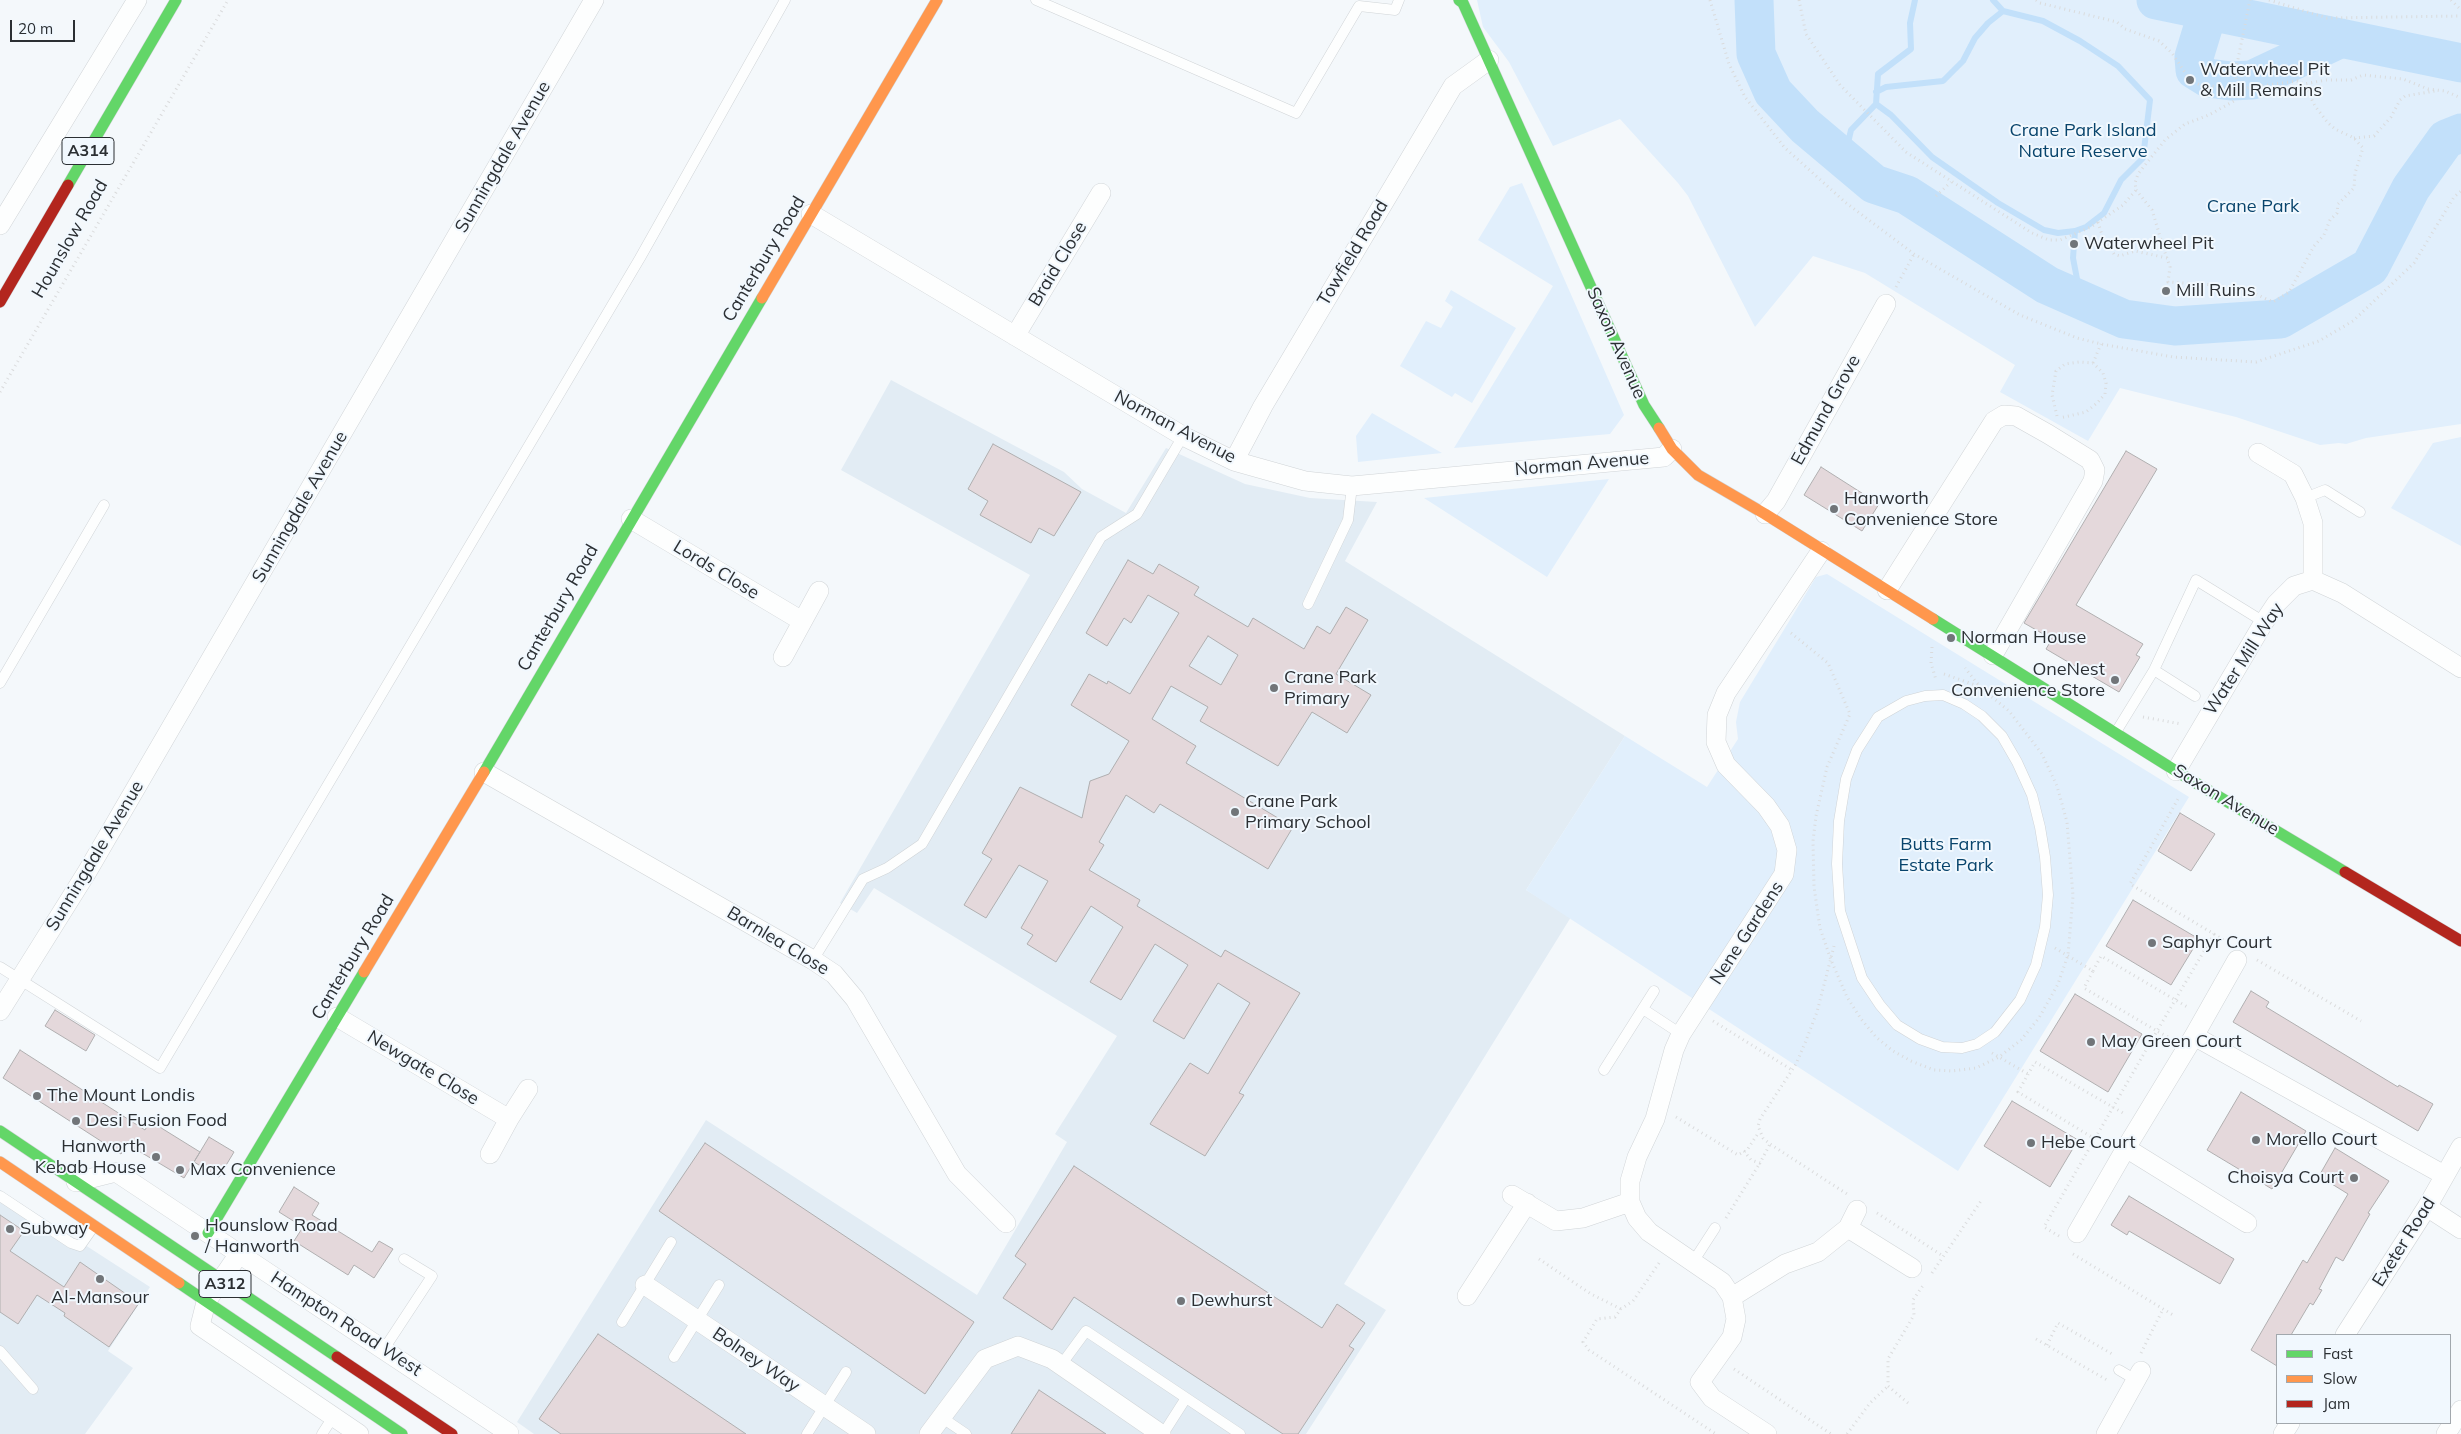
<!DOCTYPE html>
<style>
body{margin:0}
#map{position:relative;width:2461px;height:1434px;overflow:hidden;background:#f4f8fb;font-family:Mulish,sans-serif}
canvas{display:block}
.legend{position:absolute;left:2276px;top:1334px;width:175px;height:90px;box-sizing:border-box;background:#f1f8fe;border:1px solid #a2a8ad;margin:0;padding:6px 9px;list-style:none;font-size:15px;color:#2b2f33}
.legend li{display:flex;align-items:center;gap:10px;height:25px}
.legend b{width:25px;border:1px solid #a2a8ad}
.scale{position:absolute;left:10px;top:20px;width:65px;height:22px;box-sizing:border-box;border:2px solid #2b2f33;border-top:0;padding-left:6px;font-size:15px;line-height:18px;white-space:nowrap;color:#2b2f33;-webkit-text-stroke:4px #f1f8fe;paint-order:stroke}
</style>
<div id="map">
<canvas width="2461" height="1434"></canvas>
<ul class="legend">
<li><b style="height:6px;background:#63d668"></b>Fast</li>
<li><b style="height:6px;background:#ff974d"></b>Slow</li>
<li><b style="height:6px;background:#b3261e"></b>Jam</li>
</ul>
<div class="scale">20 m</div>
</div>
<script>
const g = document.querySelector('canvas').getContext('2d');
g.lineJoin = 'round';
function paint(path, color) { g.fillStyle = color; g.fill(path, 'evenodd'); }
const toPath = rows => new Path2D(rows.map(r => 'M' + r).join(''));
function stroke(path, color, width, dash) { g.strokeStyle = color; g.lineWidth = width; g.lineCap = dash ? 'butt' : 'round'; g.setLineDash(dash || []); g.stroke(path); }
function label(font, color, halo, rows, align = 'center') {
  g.font = font + ' Mulish,sans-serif'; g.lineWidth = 4; g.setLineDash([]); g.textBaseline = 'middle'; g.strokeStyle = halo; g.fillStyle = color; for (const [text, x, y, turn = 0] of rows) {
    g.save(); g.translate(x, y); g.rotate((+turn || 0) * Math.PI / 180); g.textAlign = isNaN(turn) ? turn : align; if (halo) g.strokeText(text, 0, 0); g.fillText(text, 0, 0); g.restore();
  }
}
paint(toPath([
 [891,380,1064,472,1082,489,1126,513,1166,448,1245,484,1310,498,1377,502,1345,561,1625,736,1526,890,1571,917,1344,1284,1386,1310,1306,1434,534,1434,517,1422,706,1120,977,1295,1067,1142,1055,1134,1117,1036,874,888,857,913,840,903,1030,575,841,470],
 [0,1190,150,1287,108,1351,133,1368,85,1434,0,1434]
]), '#e2ecf4');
paint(toPath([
 [1477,0,2461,0,2461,424,2366,438,2346,444,2339,443,2320,445,2236,417,2120,388,2088,441,2000,392,2015,365,1865,273,1813,256,1755,327,1688,196,1678,183,1620,119,1553,146,1509,62,1483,27],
 [1522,183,1624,415,1610,434,1454,448,1553,286,1478,240,1510,187],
 [1451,290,1516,328,1472,403,1455,393,1452,397,1400,366,1426,321,1441,328,1453,307,1445,301],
 [1372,413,1442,453,1358,462,1356,436],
 [2461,437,2461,546,2391,508,2433,443],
 [1609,479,1547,577,1424,498],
 [1827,574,2189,797,1958,1171,1526,890,1625,736,1707,787,1738,739,1736,722,1740,702,1816,577]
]), '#e1effc');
stroke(toPath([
 [1993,0,2003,11,2043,21,2080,41,2118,66,2150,100,2143,158,2121,180,2104,213,2086,227,2075,231,2073,258,2081,300],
 [1876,92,1886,87,1943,81,1963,61,1975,38,1988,23,2003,11],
 [1876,104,1891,115,1932,157,1998,203,2044,230,2058,233,2075,231],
 [1844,160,1851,130,1876,104,1878,74,1911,49,1910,23,1915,0]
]), '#c2e0fa', 6);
stroke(toPath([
 [1754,0,1756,54,1773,92,1805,126,1874,184,1907,195,2047,285,2124,319,2175,326,2280,319,2370,267,2411,188,2446,139,2461,133],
 [2156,0,2461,63],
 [2208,11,2194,57,2195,70,2208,78,2231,81,2252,80,2341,38]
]), '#c2e0fa', 39);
const building = toPath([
 [993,444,1081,492,1054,536,1039,528,1031,543,980,515,988,501,968,489,993,444],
 [2126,451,2157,469,2076,605,2143,644,2136,655,2140,657,2119,692,2046,649,2052,639,2024,623,2126,451],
 [1821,467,1879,504,1862,531,1804,495,1821,467],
 [1128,560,1153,574,1159,564,1199,587,1194,595,1248,627,1253,618,1304,649,1317,626,1330,634,1346,607,1368,620,1336,674,1371,695,1347,733,1312,712,1278,766,1200,721,1208,707,1171,686,1152,719,1196,746,1186,763,1293,827,1268,869,1160,804,1154,813,1126,795,1099,842,1104,845,1089,870,1140,900,1137,906,1221,957,1225,950,1300,993,1239,1093,1244,1095,1205,1156,1150,1124,1190,1063,1208,1074,1250,1003,1218,983,1184,1039,1153,1021,1188,965,1155,944,1121,1000,1090,982,1123,927,1091,906,1056,962,1027,944,1033,935,1021,928,1048,881,1019,865,986,918,964,905,992,859,982,853,1020,787,1082,818,1090,781,1109,774,1129,741,1071,705,1089,674,1107,684,1108,681,1130,694,1179,613,1148,595,1131,623,1124,618,1107,646,1086,633,1128,560],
 [1208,636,1238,655,1221,685,1189,666,1208,636],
 [2180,813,2215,834,2191,871,2158,851,2180,813],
 [2133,900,2199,939,2171,985,2106,946,2133,900],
 [2251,991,2269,1002,2266,1007,2398,1087,2399,1085,2433,1104,2418,1131,2233,1022,2251,991],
 [2075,994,2142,1034,2108,1092,2040,1051,2075,994],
 [55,1010,95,1035,86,1051,45,1026,55,1010],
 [20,1050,145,1130,150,1121,200,1152,184,1178,127,1144,121,1154,3,1078,20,1050],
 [2241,1092,2306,1131,2272,1189,2207,1150,2241,1092],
 [2012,1101,2078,1140,2050,1187,1984,1146,2012,1101],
 [209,1137,234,1152,219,1177,194,1162,209,1137],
 [705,1143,974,1322,925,1394,659,1211,705,1143],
 [2335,1148,2389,1181,2368,1213,2370,1214,2343,1261,2336,1257,2319,1289,2322,1290,2313,1305,2310,1303,2291,1335,2277,1335,2277,1366,2251,1350,2303,1260,2307,1263,2348,1194,2319,1176,2335,1148],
 [1074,1166,1322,1328,1337,1304,1365,1323,1349,1346,1354,1349,1298,1434,1283,1434,1074,1297,1052,1330,1003,1298,1026,1264,1015,1256,1074,1166],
 [294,1187,319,1203,312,1215,372,1252,379,1241,393,1249,374,1278,354,1265,348,1275,294,1241,303,1227,279,1212,294,1187],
 [2129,1196,2234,1259,2220,1284,2129,1231,2127,1235,2111,1225,2129,1196],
 [0,1215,24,1231,10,1251,64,1287,80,1262,139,1303,109,1347,64,1316,65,1313,37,1295,18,1324,0,1312,0,1215],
 [598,1334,746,1434,561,1434,539,1419,598,1334],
 [1039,1390,1106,1434,1011,1434,1039,1390]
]);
paint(building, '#e4d8db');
stroke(building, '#b0afb0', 1);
const lane = toPath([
 [1036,0,1296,113,1359,6,1395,10,1399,0],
 [2305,498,2325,490,2360,512],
 [1308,604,1348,520,1352,486],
 [2154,670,2195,696],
 [0,683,104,505],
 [1943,695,1964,704,1982,716,2002,736,2017,762,2032,795,2040,827,2045,857,2048,895,2045,927,2036,965,2020,1000,1995,1032,1977,1044,1962,1048,1942,1047,1920,1039,1897,1025,1880,1005,1862,978,1840,911,1837,864,1839,821,1846,779,1857,750,1878,717,1906,701,1925,696,1943,695],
 [2116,732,2154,670,2196,580,2264,622],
 [813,960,863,879,887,868,922,844,1101,537,1137,514,1183,436],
 [0,967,160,1068,640,258,785,0],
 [1643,1009,1681,1034],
 [1604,1070,1654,991],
 [0,1196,71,1243,80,1246,94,1226],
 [1693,1262,1715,1228],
 [622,1322,671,1242],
 [384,1349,432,1276,404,1259],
 [0,1351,33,1389],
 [674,1357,719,1285],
 [1061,1365,1086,1331,1240,1434],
 [2119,1370,2136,1380],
 [941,1417,966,1434],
 [322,1434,333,1417],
 [807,1434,846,1372],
 [1163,1434,1186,1398]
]);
const street = toPath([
 [811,214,1183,436,1234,461,1305,481,1352,486,1664,457,1672,449],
 [0,225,137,0],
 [1015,336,1101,193],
 [2258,453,2293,474,2305,498,2313,523,2313,580],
 [1234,461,1263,406,1453,86,1489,60],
 [1765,514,1776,501,1886,304],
 [631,519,802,621],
 [1887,590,1994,421,2004,415,2016,416,2048,434,2090,460,2095,470,2093,481,1993,655],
 [783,657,819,591],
 [2176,771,2264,622,2276,604,2294,586,2313,580,2342,593,2461,668],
 [484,772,813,960,834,974,855,999,957,1174,1006,1223],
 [0,1011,87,872,594,0],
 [337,1017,509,1119,528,1089],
 [2194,1036,2237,960],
 [490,1154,509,1119],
 [76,1182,116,1172,509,1433],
 [1512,1195,1556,1221,1583,1218,1630,1202],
 [2427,1207,2461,1229],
 [2247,1223,2126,1148,2194,1036,2444,1175],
 [1848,1228,1857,1210],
 [2077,1233,2126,1148],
 [239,1254,206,1302,200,1326,359,1434],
 [645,1285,866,1434],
 [1467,1296,1527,1203],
 [1732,1297,1722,1282,1649,1232,1637,1218,1630,1202,1630,1181,1637,1157,1655,1119,1674,1050,1681,1034,1784,874,1787,850,1780,826,1766,806,1726,765,1716,742,1717,715,1726,693,1821,551],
 [2345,1335,2427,1207,2461,1147],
 [929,1434,985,1359,1018,1346,1052,1359,1161,1434],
 [1767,1434,1712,1398,1700,1382,1732,1337,1736,1319,1732,1297,1785,1264,1818,1252,1848,1228,1912,1268],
 [2106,1434,2141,1371],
 [2283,1434,2290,1423],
 [2446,1434,2461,1410]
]);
const fast = toPath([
 [1459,0,1463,3,1644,405,1659,428],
 [68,185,176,0],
 [1933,619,2176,771,2345,872],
 [484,772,762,298],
 [0,1131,337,1357],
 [208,1233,364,972],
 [179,1283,402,1434]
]);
const slow = toPath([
 [762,298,937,0],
 [1659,428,1672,449,1698,475,1765,514,1933,619],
 [364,972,484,772],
 [0,1162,179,1283]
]);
const jam = toPath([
 [0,302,68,185],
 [2345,872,2461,941],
 [337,1357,452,1434]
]);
stroke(lane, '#d0d4d7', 11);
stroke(street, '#d0d4d7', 20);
stroke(fast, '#d0d4d7', 12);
stroke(slow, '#d0d4d7', 12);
stroke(jam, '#d0d4d7', 12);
stroke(toPath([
 [1710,0,1729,64,1745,97,1785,148,1845,202,1914,254,2020,315,2077,338,2101,344,2173,357,2256,362,2319,341,2353,321,2414,263,2454,197,2461,191],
 [1799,0,1806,34,1840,85,1906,152,2032,233,2049,240,2060,240,2091,227,2123,205,2136,190,2135,183,2138,174,2165,140,2185,124,2209,115,2234,101,2239,89,2235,74,2250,0],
 [2036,0,2040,3,2117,22,2125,29,2159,41,2172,53,2190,80,2200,85,2239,89,2297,81,2304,84,2326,80,2351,80,2363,75,2403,79,2428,89,2445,91,2461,98],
 [2269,0,2327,18,2461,16],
 [2451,0,2461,10],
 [2354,138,2374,136,2391,117,2400,100,2405,96,2435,91],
 [2136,190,2152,210,2166,256],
 [1936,196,1951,182],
 [2098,222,2102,235,2114,254,2120,256,2135,251,2167,258,2170,267,2168,282,2215,285,2247,290,2273,302,2289,292,2314,246,2324,235,2330,220,2337,213,2338,204,2354,188,2355,173,2363,148,2354,138,2335,129,2328,123,2315,106,2304,84],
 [1896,287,1914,254],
 [2093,363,2101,344],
 [0,392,228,0],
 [2057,416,2052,395,2056,371,2065,364,2079,362,2093,363,2103,373,2106,383,2105,394,2097,403,2086,412,2060,418],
 [1791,633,1828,663,1850,714,1827,767,1816,816,1813,841,1814,887,1820,928,1831,960,1847,997,1861,1019,1876,1037,1893,1051,1911,1061,1934,1070,1952,1071,1976,1068,1999,1057,2021,1040,2039,1018,2058,984,2068,955,2073,896,2067,822,2057,786,2042,754,2009,711,1981,688,1965,668],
 [1932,647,1931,663,1936,680],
 [1944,674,1978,686],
 [2143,717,2181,724],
 [2214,934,2228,943],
 [1834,946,1817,1012,1805,1043,1796,1064,1760,1119,1758,1126,1763,1138,1770,1144,1847,1194],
 [2055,948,2093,971,2084,988,2157,1031,2214,934,2130,884,2178,799],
 [2257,960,2361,1021],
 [2093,971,2101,956,2189,1008],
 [1713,1021,1792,1070],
 [1992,1053,2028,1074],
 [1676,1117,1738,1155,1747,1150,1759,1132],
 [2095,1139,2018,1092,2035,1062,2123,1113],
 [1744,1151,1751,1160,1760,1163,1770,1144],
 [1877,1213,1943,1256],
 [1726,1218,1760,1163],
 [2059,1236,2044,1227,2157,1031,2170,1038],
 [2073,1254,2173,1315],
 [1539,1259,1591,1294,1621,1309],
 [1659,1263,1633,1301,1621,1309,1615,1317,1597,1319,1583,1342,1589,1350,1716,1434],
 [1932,1273,1981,1201],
 [2036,1339,2107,1380],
 [2047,1345,2058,1323,2114,1355],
 [2141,1353,2163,1309],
 [1734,1369,1831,1434],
 [1908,1403,1888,1386,1888,1359,1914,1315,1913,1300,1924,1284],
 [1847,1434,1870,1403,1888,1386]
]), '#dadbdc', 3, [1, 4]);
stroke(lane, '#fdfefe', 10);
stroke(street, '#fdfefe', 19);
stroke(fast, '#63d668', 11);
stroke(slow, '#ff974d', 11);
stroke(jam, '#b3261e', 11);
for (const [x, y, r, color] of [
 [2190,80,5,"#717579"],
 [2074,244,5,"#717579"],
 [2166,291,5,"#717579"],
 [1834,509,5,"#717579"],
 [1951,638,5,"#717579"],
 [2115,680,5,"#717579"],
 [1274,688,5,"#717579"],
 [1235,812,5,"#717579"],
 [2152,943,5,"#717579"],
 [2091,1042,5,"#717579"],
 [37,1096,5,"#717579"],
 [76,1121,5,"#717579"],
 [2256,1140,5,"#717579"],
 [2031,1143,5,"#717579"],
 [156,1157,5,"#717579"],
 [180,1170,5,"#717579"],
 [2354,1178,5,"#717579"],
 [10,1229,5,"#717579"],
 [195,1236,5,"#717579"],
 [100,1279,5,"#717579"],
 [1181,1301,5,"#717579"]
]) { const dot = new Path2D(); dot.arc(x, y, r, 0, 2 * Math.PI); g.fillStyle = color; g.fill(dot); stroke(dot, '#f1f8fe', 2); }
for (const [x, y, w] of [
 [88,151,52],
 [225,1284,52]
]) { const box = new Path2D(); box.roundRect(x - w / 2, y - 13.5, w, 27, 4); g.fillStyle = '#f1f8fe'; g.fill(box); stroke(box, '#2b2f33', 1); }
label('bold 16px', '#2b2f33', null, [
 ["A314",88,151],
 ["A312",225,1284]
]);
label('18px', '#2b2f33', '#f1f8fe', [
 ["Waterwheel Pit",2200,70],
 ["& Mill Remains",2200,91],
 ["Waterwheel Pit",2084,244],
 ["Mill Ruins",2176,291],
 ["Hanworth",1844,499],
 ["Convenience Store",1844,520],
 ["Norman House",1961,638],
 ["OneNest",2105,670,"right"],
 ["Convenience Store",2105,691,"right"],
 ["Crane Park",1284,678],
 ["Primary",1284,699],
 ["Crane Park",1245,802],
 ["Primary School",1245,823],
 ["Saphyr Court",2162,943],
 ["May Green Court",2101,1042],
 ["The Mount Londis",47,1096],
 ["Desi Fusion Food",86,1121],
 ["Morello Court",2266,1140],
 ["Hebe Court",2041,1143],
 ["Hanworth",146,1147,"right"],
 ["Kebab House",146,1168,"right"],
 ["Max Convenience",190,1170],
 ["Choisya Court",2344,1178,"right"],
 ["Hounslow Road",205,1226],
 ["/ Hanworth",205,1247],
 ["Subway",20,1229],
 ["Al-Mansour",100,1298,"center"],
 ["Dewhurst",1191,1301]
], 'left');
label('18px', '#08446c', '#f1f8fe', [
 ["Crane Park Island",2083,131],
 ["Nature Reserve",2083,152],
 ["Crane Park",2253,207],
 ["Butts Farm",1946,845],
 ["Estate Park",1946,866]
]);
label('18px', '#2b2f33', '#f1f8fe', [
 ["Sunningdale Avenue",503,157,-60],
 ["Hounslow Road",70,239,-60],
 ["Towfield Road",1353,253,-59],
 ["Canterbury Road",764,259,-59],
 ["Braid Close",1058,264,-59],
 ["Saxon Avenue",1616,343,66],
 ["Edmund Grove",1826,410,-61],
 ["Norman Avenue",1175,427,28],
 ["Norman Avenue",1582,464,-5],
 ["Sunningdale Avenue",300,507,-60],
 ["Lords Close",716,570,31],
 ["Canterbury Road",558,608,-60],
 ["Water Mill Way",2244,659,-57],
 ["Saxon Avenue",2226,800,31],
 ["Sunningdale Avenue",95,856,-59],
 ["Nene Gardens",1747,933,-57],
 ["Barnlea Close",778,941,31],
 ["Canterbury Road",353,957,-59],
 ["Newgate Close",423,1068,31],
 ["Exeter Road",2404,1242,-58],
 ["Hampton Road West",346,1324,33],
 ["Bolney Way",756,1360,34]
]);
</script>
